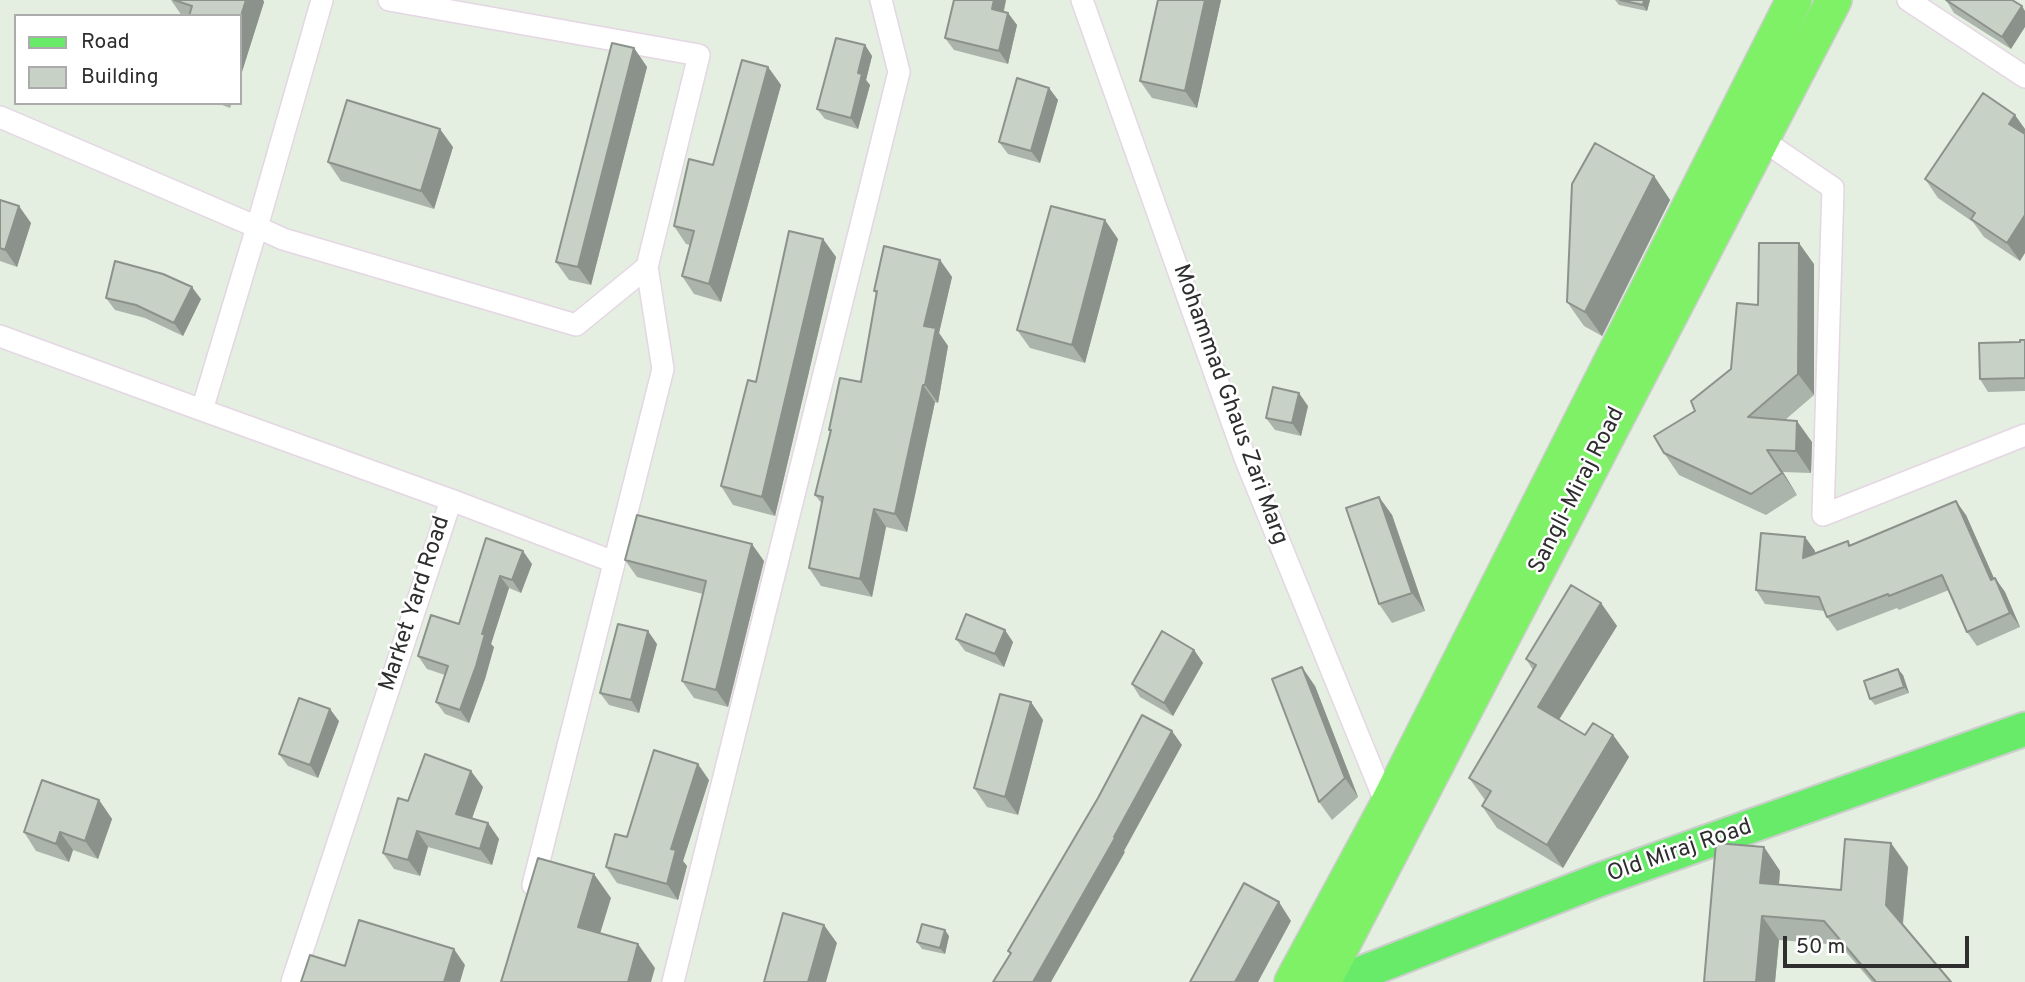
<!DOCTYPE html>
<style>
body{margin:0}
#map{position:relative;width:2025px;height:982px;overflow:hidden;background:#e4eee1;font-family:Overpass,sans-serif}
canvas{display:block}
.legend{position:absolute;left:14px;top:14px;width:228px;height:91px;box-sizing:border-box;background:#fff;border:2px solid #ababab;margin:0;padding:9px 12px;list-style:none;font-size:21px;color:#2e2e2e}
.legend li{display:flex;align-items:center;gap:14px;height:35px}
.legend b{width:35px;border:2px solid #ababab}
.scale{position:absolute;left:1783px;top:936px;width:186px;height:32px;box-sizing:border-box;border:4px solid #2e2e2e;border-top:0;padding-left:9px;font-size:21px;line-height:24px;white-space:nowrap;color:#2e2e2e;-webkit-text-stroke:5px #fff;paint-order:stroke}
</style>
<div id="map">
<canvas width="2025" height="982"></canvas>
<ul class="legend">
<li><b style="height:9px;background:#69eb6a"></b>Road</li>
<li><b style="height:19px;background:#c7d1c6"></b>Building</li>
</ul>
<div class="scale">50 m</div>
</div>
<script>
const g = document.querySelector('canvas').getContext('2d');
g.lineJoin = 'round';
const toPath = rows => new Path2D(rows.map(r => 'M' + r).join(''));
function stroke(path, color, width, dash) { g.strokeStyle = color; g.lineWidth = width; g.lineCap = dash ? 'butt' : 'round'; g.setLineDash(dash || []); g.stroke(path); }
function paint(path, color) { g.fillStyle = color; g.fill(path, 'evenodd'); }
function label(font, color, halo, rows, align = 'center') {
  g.font = font + ' Overpass,sans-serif'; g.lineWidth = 5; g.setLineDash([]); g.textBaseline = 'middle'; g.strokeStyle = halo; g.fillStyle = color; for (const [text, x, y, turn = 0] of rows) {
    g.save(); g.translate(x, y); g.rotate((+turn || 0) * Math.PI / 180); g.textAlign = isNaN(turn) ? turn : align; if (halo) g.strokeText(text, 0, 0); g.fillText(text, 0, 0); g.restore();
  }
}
const minor = toPath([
 [322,0,257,227,283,239,576,325,647,267],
 [389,0,699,55,647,267,663,369,533,885],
 [1082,0,1245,458,1387,806],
 [1908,0,2025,77],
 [0,117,257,227,202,410,451,500,292,982],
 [1761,139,1833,188,1823,515,2025,435],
 [0,336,202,410],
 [451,500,614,562],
 [673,982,899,72,881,0]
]);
const primary = toPath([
 [1338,982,1599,880,2025,729]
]);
const trunk = toPath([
 [1292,982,1387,806,1794,0],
 [1323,982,1834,0]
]);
stroke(minor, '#e5d6e4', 24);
stroke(primary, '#cdcdcd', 37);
stroke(trunk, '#cdcdcd', 38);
stroke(minor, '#fff', 21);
stroke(primary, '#69eb6a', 33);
stroke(trunk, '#7ef166', 35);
paint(toPath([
 [171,0,263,0,264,2,240,78,240,16,182,16],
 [1006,0,1004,12,1008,13,1017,25,1008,64,954,50,945,38],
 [1221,0,1197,108,1152,98,1140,81],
 [1615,0,1650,0,1647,11,1619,5],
 [1946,0,2012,0,2011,49,1954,13],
 [865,45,872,56,866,80,870,85,858,129,825,119,817,109],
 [634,48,647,67,591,285,569,280,556,262],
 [768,67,781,85,721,302,694,294,682,276,690,245,686,244,674,226,713,165],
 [1049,88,1058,100,1040,163,1008,154,999,142],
 [217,103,232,103,230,108],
 [2025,129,2020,261,1984,237,1973,222,1938,198,1925,179],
 [453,147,434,209,341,181,328,162],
 [1654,176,1670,200,1602,336,1584,326,1567,302],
 [0,200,31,223,17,267,0,261],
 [823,239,836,257,775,516,733,505,721,486,756,382],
 [1118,239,1085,363,1030,348,1017,330],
 [940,260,952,277,939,333,948,346,938,403,935,402,907,532,886,527,872,597,821,586,809,568,822,504,815,495,831,432,829,430,861,382,877,295,874,291],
 [1814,264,1814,395,1785,420,1812,442,1811,473,1783,472,1797,495,1766,515,1679,475,1664,453,1695,411,1731,369,1758,305],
 [106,298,201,299,183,336,145,318,115,310],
 [2025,340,2025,391,1988,392,1980,379,2020,342],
 [1308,406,1301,436,1275,430,1266,418],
 [1379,497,1392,515,1425,611,1392,623,1379,604],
 [1966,515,1994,579,1995,578,2005,592,2020,627,1977,646,1967,632,1949,590,1899,610,1897,608,1837,631,1827,617,1825,611,1765,604,1756,590,1805,537,1815,551,1815,554],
 [486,538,532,564,521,593,509,588,491,644,494,647,485,679,469,723,445,714,436,702,445,675,427,669,418,656,459,624],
 [625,560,764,561,728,707,694,698,682,681,703,594,637,577],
 [1601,603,1617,626,1559,720,1585,735,1613,735,1629,757,1563,868,1497,828,1482,806,1485,800,1469,778,1533,670,1526,659],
 [956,639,1013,642,1004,667,965,651],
 [657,644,639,713,609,705,600,693],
 [1194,650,1203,663,1173,716,1140,697,1132,684],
 [1903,675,1909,693,1875,705,1870,699],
 [1315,686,1358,797,1332,820,1319,802],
 [1031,702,1043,720,1018,815,987,807,974,788],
 [339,721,318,778,288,766,279,754],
 [709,780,683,861,687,866,678,900,617,883,606,867,627,837],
 [483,787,472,818,488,823,499,839,492,865,428,847,420,876,394,869,383,853,408,801],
 [99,800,112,819,98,859,73,850,69,862,36,851,24,832],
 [1716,843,1764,847,1780,871,1779,884,1841,890,1908,867,1903,925,1951,982,1872,982,1840,945,1779,940,1775,982],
 [949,936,945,954,922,949,917,942]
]), '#abb4aa');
paint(toPath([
 [246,0,263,0,264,2,240,78,240,19],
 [994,0,1006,0,1001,21,992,9],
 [1205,0,1221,0,1197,108,1185,91],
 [1644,0,1650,0,1647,11,1643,5],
 [2022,6,2025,11,2025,27,2011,49,2002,37],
 [1008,13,1017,25,1008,64,999,51],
 [865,45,872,56,866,80,870,85,858,129,851,118,858,73],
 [634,48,647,67,591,285,578,267],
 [768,67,781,85,721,302,709,284],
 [1049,88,1058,100,1040,163,1031,151],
 [2015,115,2025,129,2025,138,2009,124],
 [440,129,453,147,434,209,421,191],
 [1654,176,1670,200,1602,336,1585,312],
 [19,206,31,223,17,267,5,250],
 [2025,215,2025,253,2020,261,2007,243],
 [1105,220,1118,239,1085,363,1072,345],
 [823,239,836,257,775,516,762,497],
 [1799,243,1814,264,1814,395,1798,374],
 [940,260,952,277,939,333,948,346,938,403,925,385,924,326],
 [192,287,201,299,183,336,174,323],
 [923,385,935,402,907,532,895,514],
 [1299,393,1308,406,1301,436,1292,423],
 [1797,421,1812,442,1811,473,1796,451],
 [1767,450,1783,472,1797,495,1782,473],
 [1379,497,1392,515,1425,611,1412,593],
 [1956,501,1966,515,2001,594,1991,580],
 [874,509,886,527,872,597,860,579],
 [1805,537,1815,551,1813,572,1803,558],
 [752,544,764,561,728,707,716,690],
 [523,551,532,564,521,593,512,580],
 [500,576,509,588,491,644,494,647,485,679,469,723,460,710,482,634],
 [1995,578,2005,592,2020,627,2010,613],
 [1601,603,1617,626,1553,729,1538,707],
 [1005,630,1013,642,1004,667,995,654],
 [648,631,657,644,639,713,631,700],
 [1194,650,1203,663,1173,716,1164,703],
 [1302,667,1315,686,1358,797,1345,778],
 [1898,669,1903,675,1909,693,1904,687],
 [1031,702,1043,720,1018,815,1005,797],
 [330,709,339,721,318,778,310,765],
 [1172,731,1182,745,1124,851,1125,852,1051,982,1033,982],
 [1613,735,1629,757,1563,868,1547,845],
 [698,764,709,780,683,861,687,866,678,900,667,884,671,849],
 [471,771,483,787,468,830,456,814],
 [99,800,112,819,98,859,85,841],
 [488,823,499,839,492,865,480,849],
 [417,831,428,847,420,876,408,860],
 [60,832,73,850,69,862,56,844],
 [1891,843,1908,867,1902,929,1886,905],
 [1764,847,1780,871,1777,907,1760,883],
 [594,874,611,898,595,950,578,927],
 [1279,902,1291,921,1258,982,1235,982],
 [1762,916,1779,940,1775,982,1756,982],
 [824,925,837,943,826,982,808,982],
 [945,930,949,936,945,954,940,948],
 [638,944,655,968,651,982,628,982],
 [454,949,465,965,460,982,444,982]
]), '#8b928b');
const building = toPath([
 [174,0,246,0,240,19,240,16,189,16,192,6,174,0],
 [954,0,994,0,992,9,1008,13,999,51,945,38,954,0],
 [1158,0,1205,0,1185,91,1140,81,1158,0],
 [1620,0,1644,0,1643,5,1620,0],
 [1946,0,2012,0,2022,6,2002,37,1946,0],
 [836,38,865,45,858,73,862,74,851,118,817,109,836,38],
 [612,43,634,48,578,267,556,262,612,43],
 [742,60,768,67,709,284,682,276,694,231,674,226,689,159,713,165,742,60],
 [1017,78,1049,88,1031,151,999,142,1017,78],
 [1983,93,2015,115,2009,124,2025,134,2025,215,2007,243,1971,219,1975,213,1925,179,1983,93],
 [347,100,440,129,421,191,328,162,347,100],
 [1595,143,1654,176,1585,312,1567,302,1572,184,1595,143],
 [0,200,19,206,5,250,0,248,0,200],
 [1051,206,1105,220,1072,345,1017,330,1051,206],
 [789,231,823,239,762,497,721,486,748,380,756,382,789,231],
 [1759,243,1799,243,1798,374,1748,417,1797,421,1796,451,1767,450,1782,473,1751,494,1664,453,1654,436,1695,411,1691,401,1731,369,1737,303,1758,305,1759,243],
 [884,246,940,260,924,326,936,328,925,385,923,385,895,514,874,509,860,579,809,568,823,497,815,495,831,430,829,430,840,378,861,382,877,291,874,291,884,246],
 [115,261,163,274,192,287,174,323,136,305,106,298,115,261],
 [2020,340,2025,340,2025,378,1980,379,1979,343,2020,342,2020,340],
 [1273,387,1299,393,1292,423,1266,418,1273,387],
 [1379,497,1412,593,1379,604,1346,508,1379,497],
 [1956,501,1991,580,1995,578,2010,613,1967,632,1942,575,1889,596,1888,594,1827,617,1819,597,1756,590,1761,533,1805,537,1803,558,1848,541,1849,546,1956,501],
 [637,515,752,544,716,690,682,681,706,581,625,560,637,515],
 [486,538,523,551,512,580,500,576,482,634,485,634,476,666,460,710,436,702,448,666,418,656,431,615,459,624,486,538],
 [1571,585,1601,603,1538,707,1585,735,1593,723,1613,735,1547,845,1482,806,1491,791,1469,778,1536,665,1526,659,1571,585],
 [966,614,1005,630,995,654,956,639,966,614],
 [618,624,648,631,631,700,600,693,618,624],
 [1162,631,1194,650,1164,703,1132,684,1162,631],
 [1302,667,1345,778,1319,802,1272,679,1302,667],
 [1898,669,1904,687,1870,699,1864,681,1898,669],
 [1000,694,1031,702,1005,797,974,788,1000,694],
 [299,698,330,709,310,765,279,754,299,698],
 [1142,715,1172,731,1114,837,1115,838,1033,982,993,982,1011,953,1008,951,1098,798,1142,715],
 [654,750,698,764,671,849,676,850,667,884,606,867,615,834,627,837,654,750],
 [425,754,471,771,456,814,488,823,480,849,417,831,408,860,383,853,398,798,408,801,425,754],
 [42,780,99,800,85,841,60,832,56,844,24,832,42,780],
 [1845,839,1891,843,1886,905,1951,982,1876,982,1824,921,1762,916,1756,982,1704,982,1716,843,1764,847,1760,883,1841,890,1845,839],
 [538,858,594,874,578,927,638,944,628,982,501,982,538,858],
 [1244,883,1279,902,1235,982,1190,982,1244,883],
 [783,913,824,925,808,982,764,982,783,913],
 [359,920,454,949,444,982,301,982,310,955,345,966,359,920],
 [922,924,945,930,940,948,917,942,922,924]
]);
paint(building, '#c7d1c6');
stroke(building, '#8b928b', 2);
label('23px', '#2e2e2e', '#fff', [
 ["Mohammad Ghaus Zari Marg",1229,405,70],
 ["Sangli-Miraj Road",1578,491,-63],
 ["Market Yard Road",416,604,-72],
 ["Old Miraj Road",1680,852,-19]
]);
</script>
